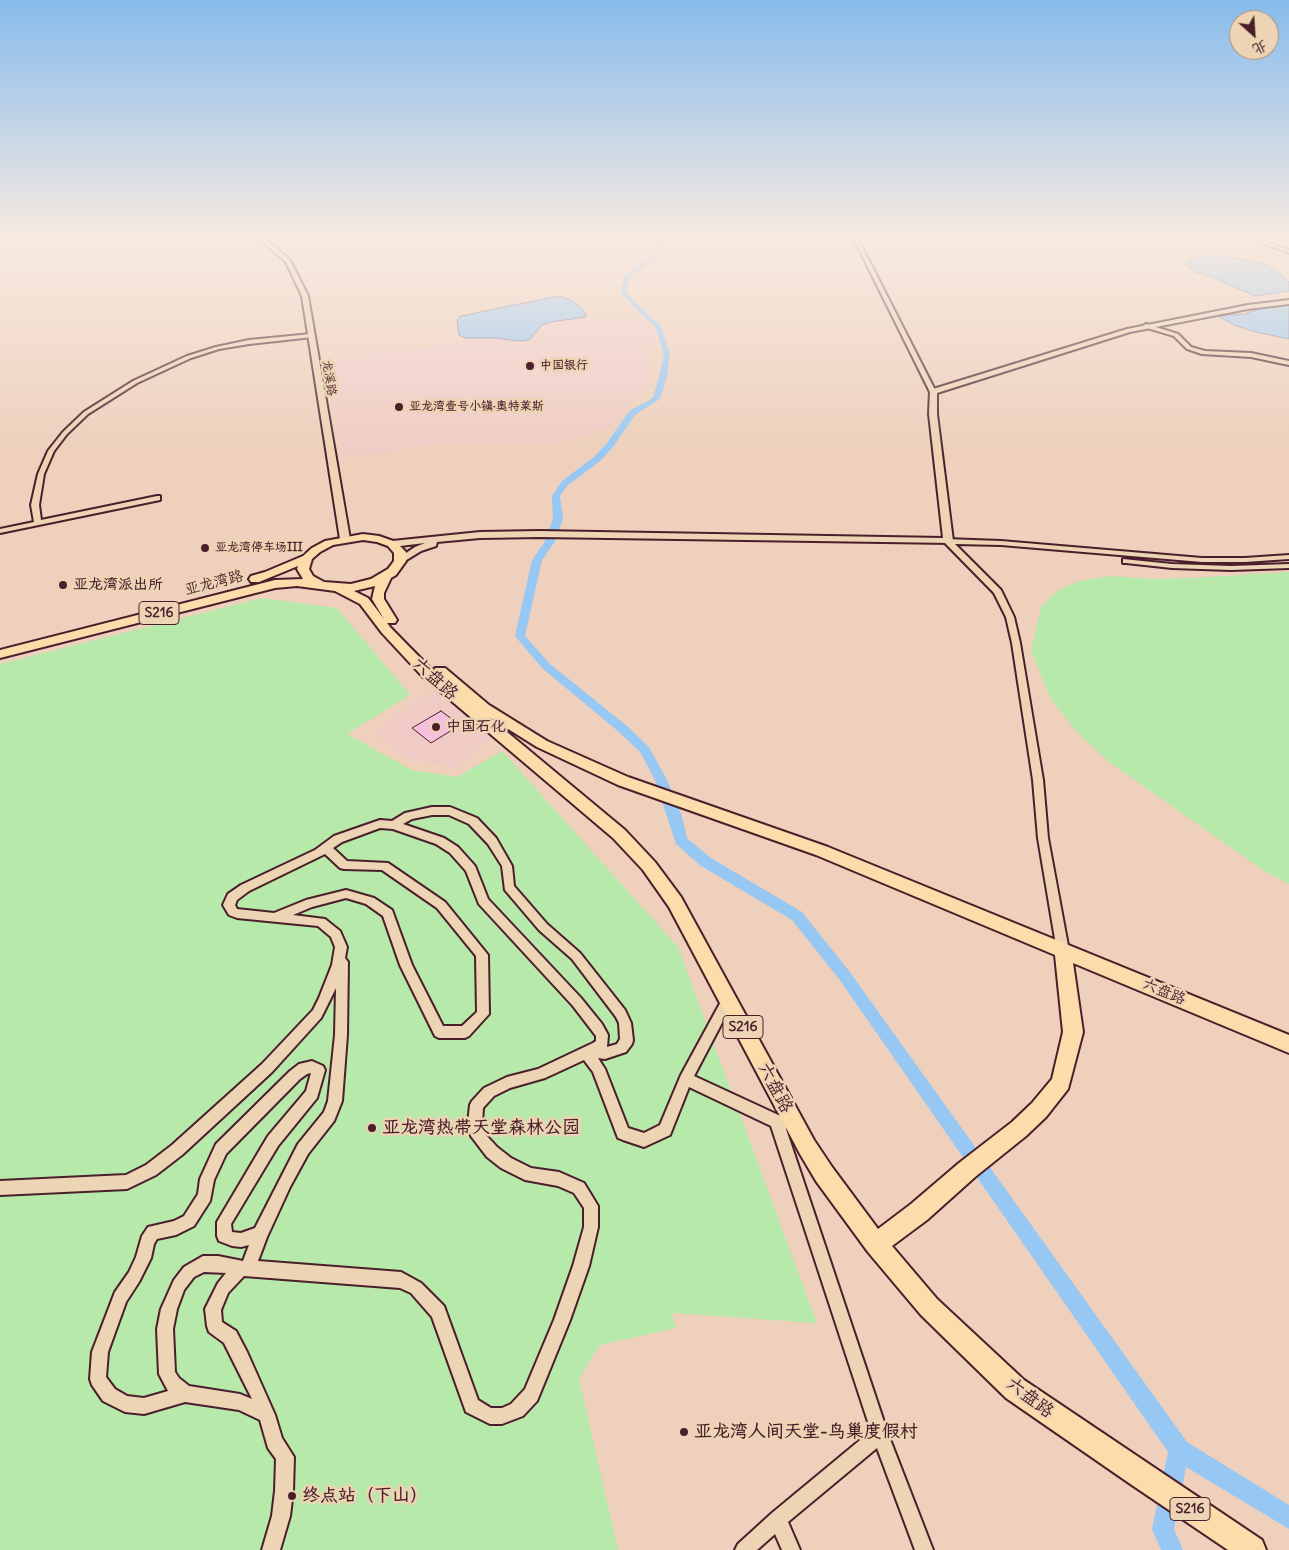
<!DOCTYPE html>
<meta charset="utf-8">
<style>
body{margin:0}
#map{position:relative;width:1289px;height:1550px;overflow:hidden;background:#eed0bc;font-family:Delius,"LXGW WenKai TC",sans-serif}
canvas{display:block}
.north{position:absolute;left:1229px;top:10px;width:50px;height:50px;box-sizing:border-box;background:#ecd4b4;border:1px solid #ab8c7d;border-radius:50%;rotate:154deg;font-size:14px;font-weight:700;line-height:20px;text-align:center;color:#4a1f2b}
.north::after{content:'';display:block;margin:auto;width:18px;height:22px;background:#4a1f2b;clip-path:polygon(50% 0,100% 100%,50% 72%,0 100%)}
</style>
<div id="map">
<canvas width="1289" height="1550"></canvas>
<div class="north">北</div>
</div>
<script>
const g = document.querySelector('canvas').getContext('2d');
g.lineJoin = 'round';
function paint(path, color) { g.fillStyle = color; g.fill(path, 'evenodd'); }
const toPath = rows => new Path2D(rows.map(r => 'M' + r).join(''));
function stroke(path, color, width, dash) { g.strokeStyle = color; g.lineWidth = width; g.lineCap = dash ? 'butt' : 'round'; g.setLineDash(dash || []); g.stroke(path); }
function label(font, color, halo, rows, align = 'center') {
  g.font = font + ' Delius,"LXGW WenKai TC",sans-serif'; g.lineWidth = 5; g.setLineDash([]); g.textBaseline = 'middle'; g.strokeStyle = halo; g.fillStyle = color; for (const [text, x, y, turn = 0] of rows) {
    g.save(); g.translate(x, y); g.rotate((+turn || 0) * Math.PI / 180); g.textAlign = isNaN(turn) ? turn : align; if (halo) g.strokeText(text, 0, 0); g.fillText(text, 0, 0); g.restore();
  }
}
paint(toPath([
 [585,317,640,317,651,327,653,332,646,389,609,426,554,443,511,445,502,442,449,443,419,446,360,456,342,457,326,364,351,356,464,343,465,338,495,338,519,341,551,322],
 [434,689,492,737,454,768,407,758,372,732]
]), '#f0cbc5');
paint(toPath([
 [1289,572,1289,884,1264,871,1109,762,1075,730,1051,699,1031,651,1041,607,1057,591,1080,581,1110,576,1152,579,1192,578],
 [262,598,337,608,410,695,347,734,412,770,457,777,502,751,678,947,817,1323,672,1313,676,1328,600,1345,579,1378,618,1550,0,1550,0,664]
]), '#b7e9aa');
const water = toPath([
 [1205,256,1246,259,1264,264,1279,272,1289,282,1289,291,1255,296,1205,274,1195,272,1186,265,1189,260,1205,256],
 [559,296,573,301,586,313,585,317,551,322,542,325,529,340,519,341,495,338,465,338,459,335,457,320,461,316,559,296],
 [1289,305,1289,339,1256,332,1234,325,1218,316,1244,314,1263,308,1289,305]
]);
paint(water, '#97c8f3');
stroke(water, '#7884a3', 1);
paint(toPath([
 [656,239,662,239,666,250,630,278,626,292,648,315,660,324,670,354,667,377,660,399,635,415,613,447,600,461,568,485,560,496,563,519,554,543,542,560,525,636,550,664,627,726,649,747,667,780,682,816,687,838,711,858,802,912,849,971,1187,1442,1289,1505,1289,1529,1186,1467,1174,1529,1183,1550,1161,1550,1152,1529,1168,1452,839,979,792,920,701,866,676,844,655,780,640,752,619,732,542,668,515,636,532,560,544,543,553,519,552,496,562,481,594,457,607,443,629,411,653,398,659,377,664,354,655,326,644,317,620,292,625,276,660,250,656,239]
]), '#97c8f3');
const building = toPath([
 [441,711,460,725,431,743,412,728,441,711]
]);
paint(building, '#f6c0db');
stroke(building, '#4a1f2b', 1);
const minor = toPath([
 [854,239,858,239,936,392,935,393,930,392,854,239],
 [1252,239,1257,239,1289,250,1289,253,1252,239],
 [1146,324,1178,334,1191,347,1205,351,1251,353,1289,361,1289,365,1251,357,1202,354,1187,349,1174,336,1144,327,1143,326,1146,324],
 [311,334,314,336,313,337,249,344,219,349,191,358,137,383,88,414,67,434,54,451,44,474,39,505,41,520,157,496,160,496,160,500,0,533,0,529,34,522,31,505,38,474,48,451,63,432,84,412,133,381,187,356,216,347,249,340,311,334],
 [945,539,1001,541,1202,558,1245,558,1289,555,1289,559,1245,562,1202,562,1001,545,955,544,1001,590,1014,617,1020,643,1043,780,1048,838,1069,951,1067,954,1063,956,1059,954,1057,951,1038,838,1033,780,1012,643,1006,617,994,593,945,543,945,539],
 [1123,559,1172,564,1231,566,1289,564,1289,568,1231,570,1172,568,1126,563,1123,563,1123,559],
 [432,807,450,807,477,818,496,838,512,866,514,886,547,924,580,953,625,1010,631,1023,633,1040,632,1044,626,1052,605,1059,598,1058,605,1069,628,1128,644,1133,660,1125,681,1075,724,996,728,995,732,996,734,1000,694,1076,787,1119,789,1124,786,1129,888,1434,933,1550,915,1550,877,1448,788,1522,800,1550,782,1550,775,1534,757,1550,735,1550,738,1544,772,1513,871,1431,771,1126,689,1087,670,1135,644,1147,623,1140,618,1138,593,1072,584,1060,545,1078,510,1088,494,1096,483,1108,482,1123,484,1133,497,1147,511,1158,531,1168,559,1172,584,1183,598,1206,598,1227,589,1266,570,1320,537,1401,523,1416,502,1424,490,1424,466,1412,432,1317,411,1293,400,1288,244,1276,228,1293,221,1310,222,1322,236,1331,247,1352,275,1415,282,1438,294,1457,293,1491,290,1516,280,1550,262,1550,272,1516,275,1491,276,1459,268,1448,260,1420,239,1410,185,1402,144,1414,125,1412,103,1401,92,1385,90,1379,92,1352,115,1292,129,1272,136,1257,142,1236,148,1227,174,1221,184,1216,198,1194,200,1179,216,1144,290,1071,299,1064,312,1061,323,1066,325,1070,317,1098,278,1146,231,1224,232,1232,241,1233,255,1228,298,1144,324,1112,328,1101,335,1035,336,988,321,1018,272,1072,182,1155,156,1175,127,1189,0,1195,0,1181,126,1175,146,1165,172,1145,262,1064,313,1010,319,998,332,965,335,947,331,937,318,926,237,918,229,915,223,905,228,894,241,885,315,850,334,836,380,820,392,821,405,813,432,807],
 [432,815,449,815,469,824,488,844,502,866,505,890,539,930,572,959,616,1017,619,1023,620,1039,617,1044,607,1047,608,1035,602,1024,581,998,488,899,475,866,458,847,444,838,403,824,412,819,432,815],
 [380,828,393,829,436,844,450,853,466,871,479,904,573,1006,596,1036,596,1041,593,1043,538,1069,507,1077,484,1088,472,1101,470,1105,468,1123,471,1136,487,1157,501,1168,525,1180,558,1186,574,1193,584,1208,584,1227,573,1266,554,1320,525,1389,511,1404,502,1408,491,1408,478,1400,444,1306,421,1283,401,1272,258,1261,267,1237,290,1187,308,1154,334,1121,342,1101,347,1035,348,962,345,958,347,947,340,931,325,919,293,915,312,907,346,898,366,904,383,916,400,965,435,1036,439,1038,465,1038,469,1036,489,1014,488,955,445,902,388,863,347,861,333,848,342,842,380,828],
 [325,854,340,868,344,869,382,870,437,908,476,956,477,1012,462,1026,443,1026,412,965,392,910,374,898,346,890,306,900,274,913,237,909,235,905,237,900,249,891,325,854],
 [311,1073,306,1091,268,1136,217,1222,217,1236,219,1241,232,1246,241,1247,249,1245,243,1261,218,1256,203,1256,184,1267,174,1280,161,1309,157,1329,159,1374,168,1391,144,1398,127,1396,115,1389,106,1377,108,1352,126,1302,139,1282,151,1258,154,1244,157,1239,176,1235,194,1226,210,1201,214,1180,226,1154,300,1079,307,1074,311,1073],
 [204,1272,226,1273,218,1283,205,1309,207,1326,209,1332,224,1343,252,1399,240,1394,189,1386,179,1378,175,1372,173,1329,177,1309,184,1290,194,1277,204,1272]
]);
const tertiary = toPath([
 [254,239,268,241,290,260,308,296,350,539,348,541,345,542,340,539,302,296,286,262,264,243,254,239],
 [1289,300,1289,304,1248,309,1130,332,937,393,937,414,953,541,951,543,540,537,480,538,437,542,436,546,421,551,400,564,397,563,397,559,415,547,425,543,392,547,387,544,392,541,480,532,540,531,943,538,929,414,930,390,1127,329,1248,305,1289,300]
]);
const primary = toPath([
 [363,534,379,536,396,542,406,552,406,561,396,575,391,578,384,593,384,599,397,620,395,623,387,623,390,627,434,672,435,668,445,668,489,705,547,741,628,777,828,847,1289,1035,1289,1053,1073,963,1083,1032,1068,1089,1046,1117,1026,1136,975,1177,927,1220,892,1246,937,1299,1024,1380,1262,1540,1266,1550,1228,1550,1129,1483,1006,1398,921,1315,868,1252,816,1181,800,1154,669,907,643,870,613,838,422,676,382,633,360,604,335,591,297,586,275,588,0,658,0,650,275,580,303,579,297,569,298,566,259,582,251,582,249,579,251,576,265,572,303,556,312,548,325,541,363,534],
 [363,540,377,542,388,546,394,553,394,561,388,569,371,579,351,584,324,582,313,576,309,569,312,559,320,552,333,545,363,540],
 [375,586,372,599,384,619,368,598,354,591,375,586],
 [489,717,537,747,618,785,816,855,1055,955,1063,1032,1052,1079,1032,1103,1012,1122,959,1163,911,1204,878,1229,832,1167,814,1140,681,897,655,862,625,830,489,717]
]);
stroke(minor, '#4a1f2b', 4);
stroke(tertiary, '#4a1f2b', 4);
stroke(primary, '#4a1f2b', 4);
paint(minor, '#ecd4b4');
paint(tertiary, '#ecd4b4');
paint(primary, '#fddcac');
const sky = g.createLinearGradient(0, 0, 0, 456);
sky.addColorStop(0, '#87bcec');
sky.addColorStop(0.52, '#f7eae1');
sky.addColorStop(1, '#f7eae100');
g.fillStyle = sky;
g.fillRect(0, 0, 1289, 456);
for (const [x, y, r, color] of [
 [530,366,5,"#4a1f2b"],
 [399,407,5,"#4a1f2b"],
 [205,548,5,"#4a1f2b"],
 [63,585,5,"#4a1f2b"],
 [436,727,5,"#4a1f2b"],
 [372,1128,5,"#4a1f2b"],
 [684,1432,5,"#4a1f2b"],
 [292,1496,5,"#4a1f2b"]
]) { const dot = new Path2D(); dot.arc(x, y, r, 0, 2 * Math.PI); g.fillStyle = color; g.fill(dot); stroke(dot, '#ecd4b4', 2); }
label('bold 12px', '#4a1f2b', '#ecd4b4', [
 ["中国银行",540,366],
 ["亚龙湾壹号小镇·奥特莱斯",409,407],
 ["亚龙湾停车场III",215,548]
], 'left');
label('12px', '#4a1f2b', '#ecd4b4', [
 ["龙溪路",329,378,81]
]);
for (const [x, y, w] of [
 [159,613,40],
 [743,1027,40],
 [1190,1509,40]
]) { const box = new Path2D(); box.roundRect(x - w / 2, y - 11.5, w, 23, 4); g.fillStyle = '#ecd4b4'; g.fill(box); stroke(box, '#4a1f2b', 1); }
label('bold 14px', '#4a1f2b', null, [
 ["S216",159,613],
 ["S216",743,1027],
 ["S216",1190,1509]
]);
label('15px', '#4a1f2b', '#ecd4b4', [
 ["亚龙湾路",214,583,-14],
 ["六盘路",1164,992,22]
]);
label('bold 15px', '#4a1f2b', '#ecd4b4', [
 ["亚龙湾派出所",73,585],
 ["中国石化",446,727]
], 'left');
label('18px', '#4a1f2b', '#ecd4b4', [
 ["六盘路",435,679,42],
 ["六盘路",775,1088,62],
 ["六盘路",1030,1398,37]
]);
label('bold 18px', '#4a1f2b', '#ecd4b4', [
 ["亚龙湾热带天堂森林公园",382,1128],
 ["亚龙湾人间天堂-鸟巢度假村",694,1432],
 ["终点站（下山）",302,1496]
], 'left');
</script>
